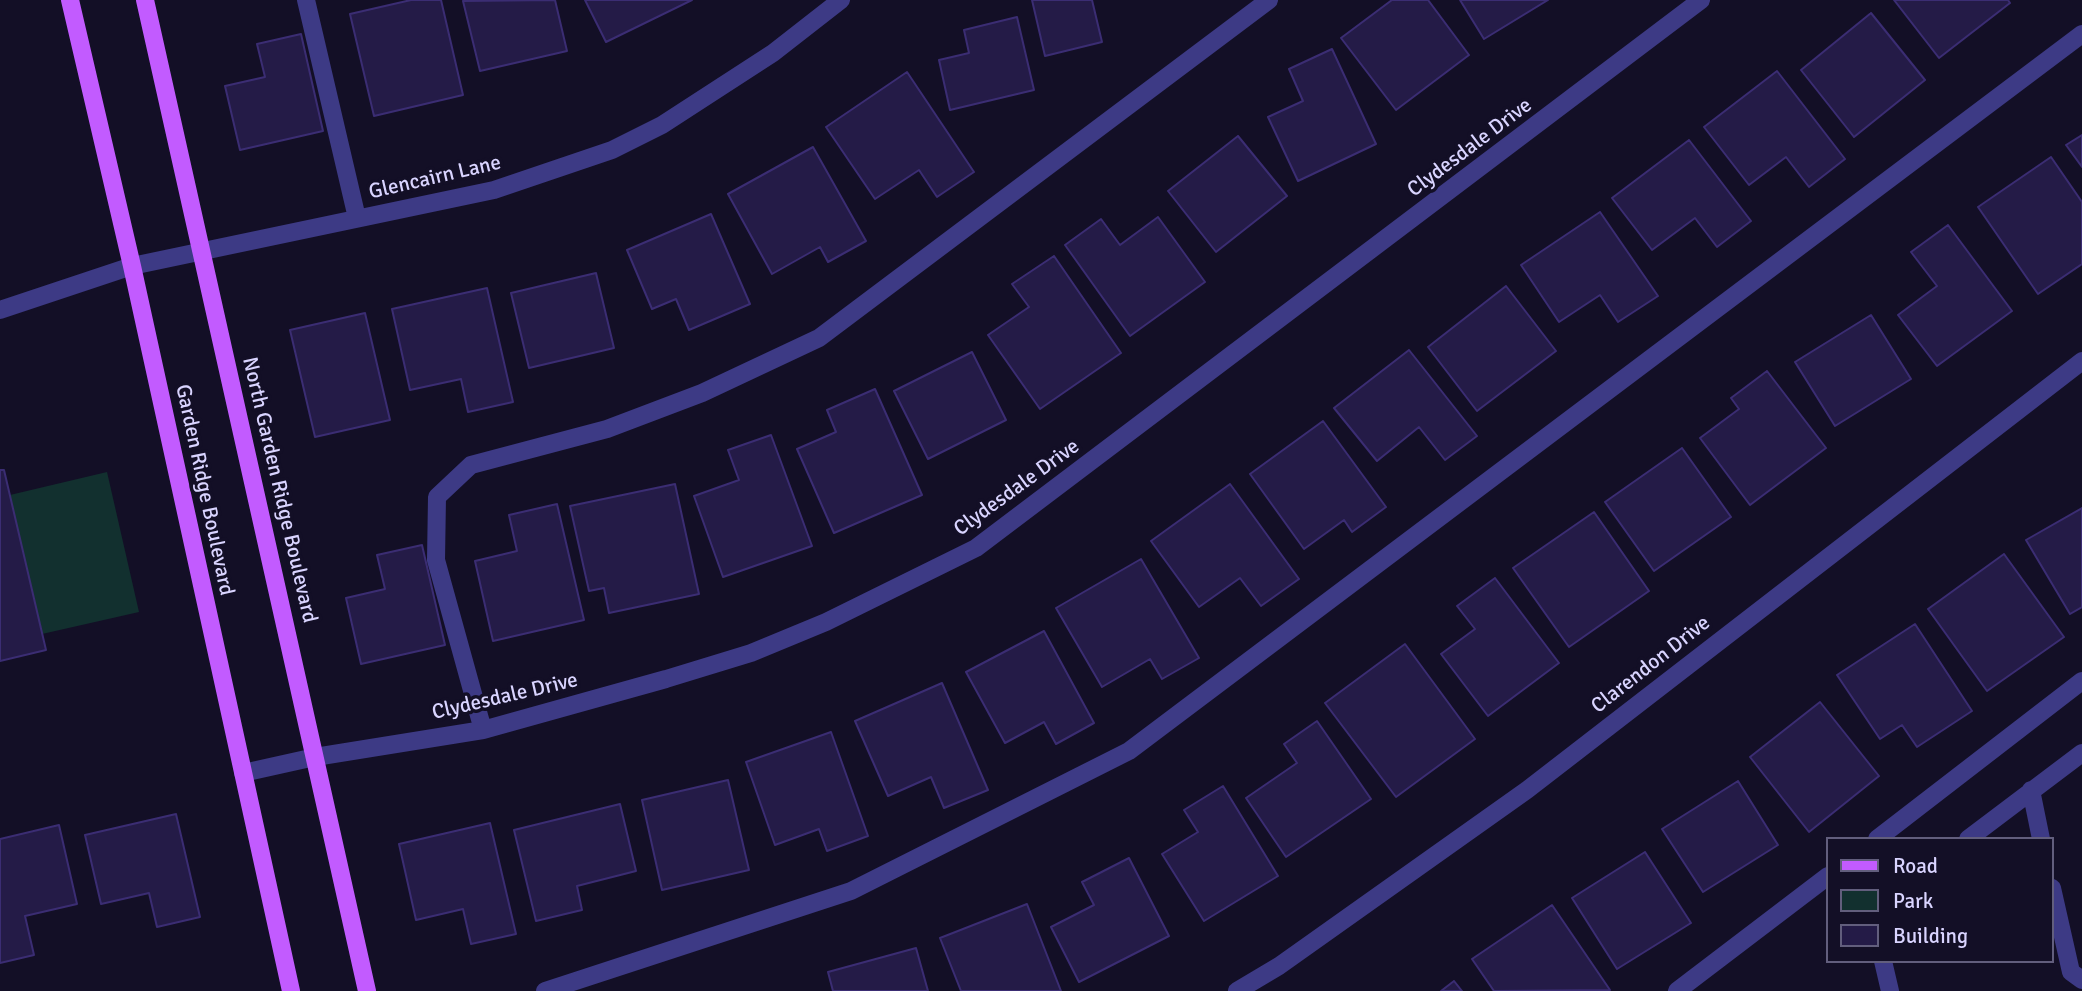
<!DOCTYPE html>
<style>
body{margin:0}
#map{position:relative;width:2082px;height:991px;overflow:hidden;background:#130f26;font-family:Signika,sans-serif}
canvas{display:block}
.legend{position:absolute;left:1826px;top:837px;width:228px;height:126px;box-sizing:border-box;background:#130f26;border:2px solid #625e7d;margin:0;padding:9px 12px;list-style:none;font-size:21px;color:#d9d4ff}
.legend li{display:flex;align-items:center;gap:14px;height:35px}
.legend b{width:35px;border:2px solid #625e7d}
</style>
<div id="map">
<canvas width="2082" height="991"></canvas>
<ul class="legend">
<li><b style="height:9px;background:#c25bff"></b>Road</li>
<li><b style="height:19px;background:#12302f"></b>Park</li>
<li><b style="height:19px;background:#241b47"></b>Building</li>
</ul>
</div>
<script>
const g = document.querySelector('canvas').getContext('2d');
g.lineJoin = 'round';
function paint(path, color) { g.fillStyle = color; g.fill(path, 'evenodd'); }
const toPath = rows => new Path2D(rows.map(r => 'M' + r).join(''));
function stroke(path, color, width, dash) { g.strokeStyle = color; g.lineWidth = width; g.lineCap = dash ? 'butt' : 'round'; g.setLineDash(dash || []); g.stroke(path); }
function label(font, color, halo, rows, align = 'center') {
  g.font = font + ' Signika,sans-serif'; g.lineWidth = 7; g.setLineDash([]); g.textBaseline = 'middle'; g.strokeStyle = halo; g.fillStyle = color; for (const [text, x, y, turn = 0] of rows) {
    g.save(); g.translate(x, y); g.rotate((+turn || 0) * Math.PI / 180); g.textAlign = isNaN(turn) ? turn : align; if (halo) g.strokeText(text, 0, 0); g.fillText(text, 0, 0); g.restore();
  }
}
paint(toPath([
 [107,472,139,612,42,634,10,495]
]), '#12302f');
const building = toPath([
 [411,0,441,0,463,95,374,116,350,14,411,0],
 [555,0,567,51,480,71,463,1,555,0],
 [585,0,692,0,606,42,585,0],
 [1032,0,1092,0,1102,42,1045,56,1032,0],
 [1392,0,1428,0,1469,55,1396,110,1341,38,1392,0],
 [1460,0,1548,0,1484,39,1460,0],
 [1894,0,2008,0,2010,3,1939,58,1894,0],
 [1871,13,1925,80,1854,137,1801,70,1871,13],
 [1017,17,1034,90,950,110,939,60,969,53,964,30,1017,17],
 [301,34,323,131,240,150,225,86,265,77,257,44,301,34],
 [1332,49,1376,144,1298,181,1268,117,1303,101,1289,69,1332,49],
 [1777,71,1845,159,1809,187,1786,157,1749,185,1704,127,1777,71],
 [907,72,974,172,937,197,919,170,875,199,826,127,907,72],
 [2082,135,2082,167,2066,145,2082,135],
 [1238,136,1287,196,1216,252,1168,191,1238,136],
 [1689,140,1751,221,1717,247,1695,218,1652,250,1612,198,1689,140],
 [813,147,866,241,828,262,820,247,772,274,728,194,813,147],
 [2051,157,2082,202,2082,264,2038,294,1978,207,2051,157],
 [1600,212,1658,296,1618,322,1600,295,1559,322,1521,265,1600,212],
 [711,214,750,304,689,330,676,299,652,309,627,250,711,214],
 [1158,217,1205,282,1130,336,1065,245,1101,219,1120,245,1158,217],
 [1948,225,2012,311,1937,366,1898,315,1937,286,1911,252,1948,225],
 [1054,256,1121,353,1040,409,988,335,1029,307,1012,284,1054,256],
 [596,273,614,348,529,368,511,293,596,273],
 [1506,286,1556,351,1477,411,1428,347,1506,286],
 [487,288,513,402,468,412,461,379,410,390,392,309,487,288],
 [365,313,390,420,315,437,290,330,365,313],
 [1871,315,1911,379,1835,426,1795,362,1871,315],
 [1409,350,1477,436,1445,460,1419,427,1377,461,1334,408,1409,350],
 [972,352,1006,420,928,459,894,391,972,352],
 [1767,371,1826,448,1750,505,1700,438,1739,409,1731,398,1767,371],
 [875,389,922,495,834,533,797,449,836,432,827,410,875,389],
 [1323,421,1386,507,1352,532,1344,520,1304,549,1250,474,1323,421],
 [771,435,812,546,723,577,694,496,739,480,728,450,771,435],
 [1682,448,1731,517,1654,571,1605,502,1682,448],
 [0,470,4,470,46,650,0,661,0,470],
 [675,484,699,594,609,613,604,588,589,591,570,506,675,484],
 [1230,484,1299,579,1261,606,1240,578,1199,607,1151,541,1230,484],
 [557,504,584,620,493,641,475,561,517,551,509,515,557,504],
 [2082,508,2082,607,2070,614,2026,540,2082,508],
 [1594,512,1649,591,1569,647,1513,568,1594,512],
 [422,545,445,645,361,664,346,598,385,589,377,555,422,545],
 [2004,554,2064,637,1987,691,1928,609,2004,554],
 [1141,559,1199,658,1162,679,1150,659,1102,687,1056,608,1141,559],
 [1495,578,1559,663,1488,716,1441,654,1475,629,1457,606,1495,578],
 [1915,624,1972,711,1917,747,1902,725,1880,739,1837,675,1915,624],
 [1044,631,1094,723,1056,744,1044,722,1005,743,966,672,1044,631],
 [1405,644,1475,739,1396,797,1325,703,1405,644],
 [942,683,988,790,944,808,931,777,888,796,855,721,942,683],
 [1820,702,1879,776,1809,832,1750,757,1820,702],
 [1317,721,1371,799,1286,857,1246,798,1297,763,1284,744,1317,721],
 [831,732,868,836,827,851,819,829,775,845,746,762,831,732],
 [728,780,749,870,662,890,642,800,728,780],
 [1738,781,1778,845,1703,892,1662,829,1738,781],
 [1223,786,1278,876,1204,921,1162,854,1198,832,1184,810,1223,786],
 [620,804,636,871,577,886,582,910,536,921,514,830,620,804],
 [176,814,200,917,157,927,149,893,101,904,85,835,176,814],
 [490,823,516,934,471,944,463,909,416,920,399,844,490,823],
 [59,825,77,904,25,916,34,955,0,963,0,839,59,825],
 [1645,852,1691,923,1617,969,1572,898,1645,852],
 [1129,858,1169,936,1079,982,1051,927,1094,905,1082,882,1129,858],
 [1027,904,1061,991,961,991,940,938,1027,904],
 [1552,905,1610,990,1494,991,1472,959,1552,905],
 [916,948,928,991,833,991,828,972,916,948],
 [1454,981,1462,991,1441,991,1454,981]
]);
paint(building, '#241b47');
stroke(building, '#3b2d73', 2);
stroke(toPath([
 [306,0,357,218],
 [0,310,132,266,494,190,612,150,662,125,773,53,841,0],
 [483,730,436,560,437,497,471,465,607,429,702,393,819,338,1269,0],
 [243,773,315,757,483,730,666,679,751,653,826,622,976,548,1701,0],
 [2031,790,2041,839],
 [1877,839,2082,681],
 [1968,839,2082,753],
 [2052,888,2071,972,2082,980],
 [1883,961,1890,991],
 [545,991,851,891,1129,751,2082,34],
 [1237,991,1279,966,1527,790,2082,361],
 [1677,991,1828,876]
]), '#3d3a85', 18);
stroke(toPath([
 [70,0,132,266,291,991],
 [145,0,367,991]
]), '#c25bff', 18);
label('21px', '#d9d4ff', '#130f26', [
 ["Clydesdale Drive",1470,148,-37],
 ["Glencairn Lane",435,178,-13],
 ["Clydesdale Drive",1017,488,-36],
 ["Garden Ridge Boulevard",204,490,78],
 ["North Garden Ridge Boulevard",279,490,77],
 ["Clarendon Drive",1651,665,-38],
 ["Clydesdale Drive",505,697,-13]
]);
</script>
